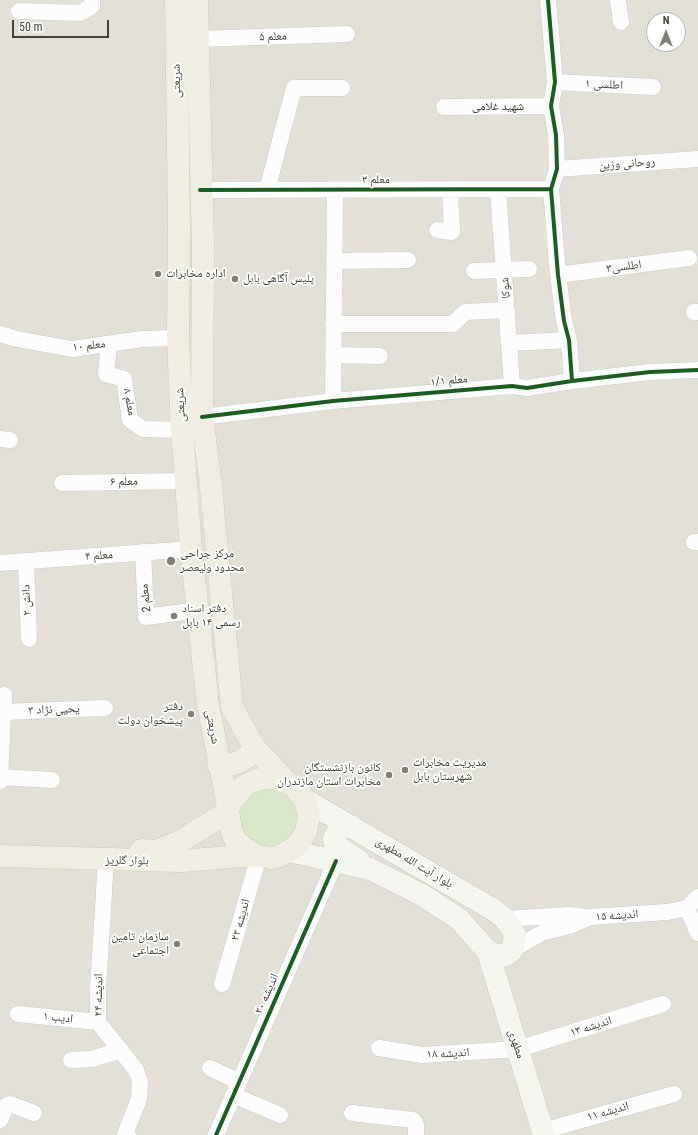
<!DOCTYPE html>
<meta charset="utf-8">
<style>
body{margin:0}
#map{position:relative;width:698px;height:1135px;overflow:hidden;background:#efeee9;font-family:"Roboto Condensed",sans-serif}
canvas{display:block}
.north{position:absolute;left:646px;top:12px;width:40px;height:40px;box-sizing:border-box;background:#fff;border:1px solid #b4b3af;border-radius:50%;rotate:0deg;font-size:11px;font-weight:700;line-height:16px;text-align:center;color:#444136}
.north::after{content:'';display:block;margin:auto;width:14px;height:18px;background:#807e75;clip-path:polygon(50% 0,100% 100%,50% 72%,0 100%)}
.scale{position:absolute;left:12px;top:20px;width:97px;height:18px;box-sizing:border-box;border:2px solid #444136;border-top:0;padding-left:5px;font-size:12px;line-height:14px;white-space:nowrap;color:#444136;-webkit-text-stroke:3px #fff;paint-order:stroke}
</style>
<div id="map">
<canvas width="698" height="1135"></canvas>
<div class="north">N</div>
<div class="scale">50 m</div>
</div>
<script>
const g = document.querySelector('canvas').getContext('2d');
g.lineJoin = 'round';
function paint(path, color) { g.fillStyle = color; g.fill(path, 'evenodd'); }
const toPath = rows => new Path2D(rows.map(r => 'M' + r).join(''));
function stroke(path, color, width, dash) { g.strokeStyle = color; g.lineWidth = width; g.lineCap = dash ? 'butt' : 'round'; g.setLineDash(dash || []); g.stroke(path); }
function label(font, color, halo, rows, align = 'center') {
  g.font = font + ' "Roboto Condensed","Noto Naskh Arabic",sans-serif'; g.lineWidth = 3.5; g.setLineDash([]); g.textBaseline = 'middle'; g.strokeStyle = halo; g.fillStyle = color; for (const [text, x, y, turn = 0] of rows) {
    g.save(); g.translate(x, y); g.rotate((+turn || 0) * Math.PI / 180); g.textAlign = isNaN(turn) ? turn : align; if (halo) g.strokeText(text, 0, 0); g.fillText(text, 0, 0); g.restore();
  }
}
paint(toPath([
 [0,0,698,0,698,1135,0,1135],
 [654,20,678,20,678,44,654,44]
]), '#e3e0d7');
paint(toPath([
 '240 817a29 29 0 1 1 58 0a29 29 0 1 1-58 0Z'
]), '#d9e8ca');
const minor = toPath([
 [548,0,555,82,551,106,556,135,557,169,551,189,558,275,564,321,569,340,572,381],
 [618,0,621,22],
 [19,11,80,13,92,6,92,0],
 [198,39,347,34],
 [555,82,653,87],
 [444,107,551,106],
 [557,169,698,159],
 [200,190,551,189],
 [267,190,294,88,342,88],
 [498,190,512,386],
 [437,230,452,232,450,190],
 [334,261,408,260],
 [474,271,529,269],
 [558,275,689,258],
 [694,312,698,312],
 [333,324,453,324,465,312,507,310],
 [0,334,17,339,72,349,142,339,178,338],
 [510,343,569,340],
 [109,344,106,374,124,379,130,420,143,429,182,430],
 [333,355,380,356],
 [333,401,335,190],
 [202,417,333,401,512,386,527,388,572,381,650,372,698,370],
 [0,439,10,440],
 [62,483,186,481],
 [694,542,698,542],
 [143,552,146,617,198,610],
 [26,561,29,639],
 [0,563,191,549],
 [3,712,105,708],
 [0,777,52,780],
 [0,781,4,695],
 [106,860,98,988,98,1022,136,1070,140,1081,139,1099,125,1134,128,1135],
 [687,908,698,933],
 [505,919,570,915,585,917],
 [513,949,542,933,572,925,590,917,667,912,687,908,698,897],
 [222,984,259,856],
 [18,1014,98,1022],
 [379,1048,422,1055,518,1049,663,1004],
 [71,1060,92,1059,121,1050],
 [210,1068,239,1082],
 [233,1095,280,1115],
 [352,1113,413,1120,416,1125,416,1135],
 [0,1120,7,1105,10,1104,34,1113],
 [543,1131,674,1094],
 [216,1135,336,861]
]);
const secondary = toPath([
 [351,826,341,828,337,832,334,839,335,845,359,861],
 [290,851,370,869,422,895,459,919,488,952,502,956,508,954,513,949,515,934,505,919,494,910,305,800],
 [488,952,544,1135]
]);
const primary = toPath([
 [176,0,179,227,178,338,182,430,191,549,208,705,228,807],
 [197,0,203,247,202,417,210,478,232,707,254,747,286,781],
 [218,764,229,765,239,762,248,756,254,747],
 [264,778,275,778,294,786,305,800,309,816,306,832,297,846,280,856,270,858,254,855,237,842,232,833,228,812,228,807,244,786,254,781,264,778],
 [141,850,156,851,179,842,228,812],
 [0,856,181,861,254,855]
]);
stroke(minor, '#cdccc7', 17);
stroke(secondary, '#cecbc0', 23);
stroke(primary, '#d0ccb8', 23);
stroke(minor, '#fdfcfc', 16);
stroke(secondary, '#f5f5ef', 22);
stroke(primary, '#f0eee3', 22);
stroke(toPath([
 [548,0,555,82,551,106,556,135,557,169,551,189,558,275,564,321,569,340,572,381],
 [200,190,551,189],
 [202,417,333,401,512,386,527,388,572,381,650,372,698,370],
 [216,1135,336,861]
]), '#1b5e20', 4);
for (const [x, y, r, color] of [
 [158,274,4,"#807e75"],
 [235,279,4,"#807e75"],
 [171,561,5,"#807e75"],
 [174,616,4,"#807e75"],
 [191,714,4,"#807e75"],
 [405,770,4,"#807e75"],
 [389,775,4,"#807e75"],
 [177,944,4,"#807e75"]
]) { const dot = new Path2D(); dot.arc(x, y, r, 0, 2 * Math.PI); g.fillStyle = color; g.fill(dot); stroke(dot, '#fff', 1.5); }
label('12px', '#444136', '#fff', [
 ["معلم ۵",273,37,-2],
 ["شریعتی",177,81,-91],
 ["اطلسی ۱",604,85,3],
 ["شهید غلامی",498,107],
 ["روحانی وزین",627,164,-4],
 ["معلم ۳",376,180],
 ["اطلسی۳",624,267,-7],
 ["شوکا",506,288,-94],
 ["معلم ۱۰",89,346,-6],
 ["معلم ۱/۱",449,381,-5],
 ["معلم ۸",129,402,79],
 ["شریعتی",181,405,-93],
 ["معلم ۶",124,482,-1],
 ["معلم ۴",99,556,-4],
 ["معلم 2",146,598,-96],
 ["دانش ۲",27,600,-92],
 ["یحیی نژاد ۳",54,710,-2],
 ["شریعتی",212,727,80],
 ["بلوار گلریز",127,861,1],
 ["بلوار آیت الله مطهری",414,863,31],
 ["اندیشه ۱۵",617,916,-4],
 ["اندیشه ۲۲",241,920,-74],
 ["اندیشه ۲۰",267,994,-66],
 ["اندیشه ۲۴",99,995,-89],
 ["ادیب ۱",58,1018,6],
 ["اندیشه ١٣",591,1027,-17],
 ["مطهری",516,1044,72],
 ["اندیشه ۱۸",448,1054,-3],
 ["اندیشه ۱۱",608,1112,-16]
]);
label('12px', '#444136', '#fff', [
 ["اداره مخابرات",166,274],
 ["پلیس آگاهی بابل",243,279],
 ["مرکز جراحی",180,554],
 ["محدود ولیعصر",180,568],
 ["دفتر اسناد",182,609],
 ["رسمی ۱۴ بابل",182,623],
 ["دفتر",183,707,"right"],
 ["پیشخوان دولت",183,721,"right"],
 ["مدیریت مخابرات",413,763],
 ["شهرستان بابل",413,777],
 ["کانون بازنشستگان",381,768,"right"],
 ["مخابرات استان مازندران",381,782,"right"],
 ["سازمان تامین",169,937,"right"],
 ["اجتماعی",169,951,"right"]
], 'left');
</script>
